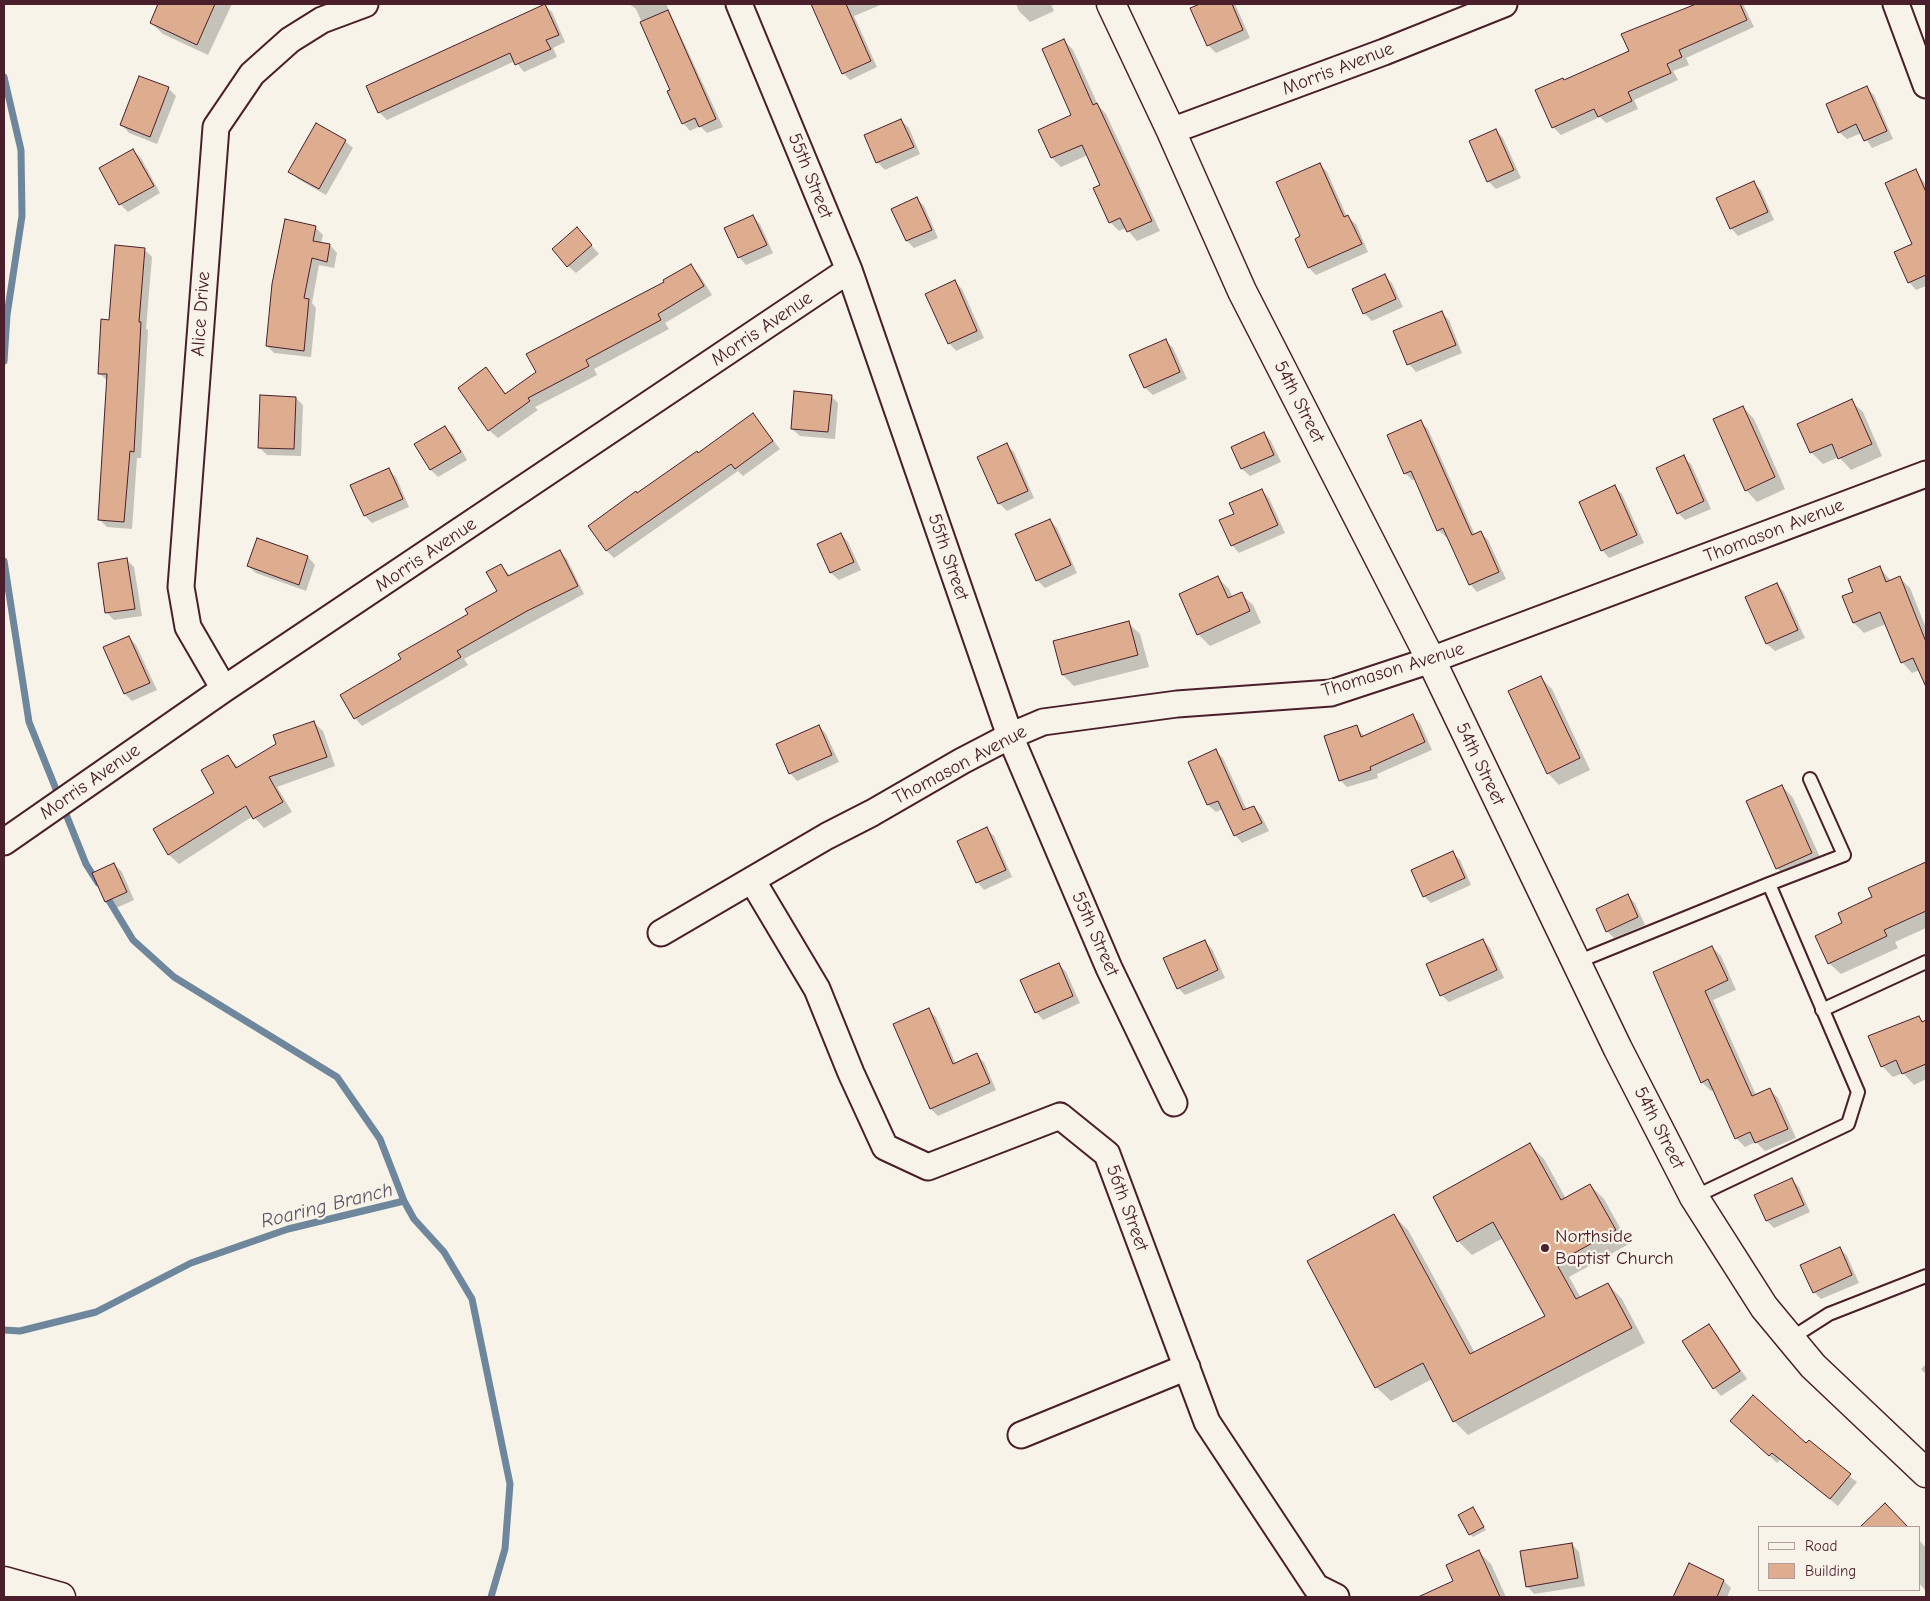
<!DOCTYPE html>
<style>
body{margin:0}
#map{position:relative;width:1930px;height:1601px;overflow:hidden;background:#f7f3e8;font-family:"Comic Neue",sans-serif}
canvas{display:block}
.frame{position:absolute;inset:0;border:5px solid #4a1f2b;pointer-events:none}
.legend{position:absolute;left:1758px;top:1526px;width:162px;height:65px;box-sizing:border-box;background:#f7f3e8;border:1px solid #b29e9c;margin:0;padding:6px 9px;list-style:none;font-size:15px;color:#4a1f2b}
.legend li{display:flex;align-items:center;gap:10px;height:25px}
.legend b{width:25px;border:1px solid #b29e9c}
</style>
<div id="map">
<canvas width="1930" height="1601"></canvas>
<div class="frame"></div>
<ul class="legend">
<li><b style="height:6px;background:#f7f3e8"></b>Road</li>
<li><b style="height:14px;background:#dead8f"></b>Building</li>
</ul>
</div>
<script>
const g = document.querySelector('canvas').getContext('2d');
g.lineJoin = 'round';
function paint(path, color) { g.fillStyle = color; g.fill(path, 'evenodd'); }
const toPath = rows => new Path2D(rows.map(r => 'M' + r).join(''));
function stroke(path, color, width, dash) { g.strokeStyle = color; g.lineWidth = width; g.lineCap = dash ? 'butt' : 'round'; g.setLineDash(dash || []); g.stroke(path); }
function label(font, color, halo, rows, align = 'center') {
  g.font = font + ' "Comic Neue",sans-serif'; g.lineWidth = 4.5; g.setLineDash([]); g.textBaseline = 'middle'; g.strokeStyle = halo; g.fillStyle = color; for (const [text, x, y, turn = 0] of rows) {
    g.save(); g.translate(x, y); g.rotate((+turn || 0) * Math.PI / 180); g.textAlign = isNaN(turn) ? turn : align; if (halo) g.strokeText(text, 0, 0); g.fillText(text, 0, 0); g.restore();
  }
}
paint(toPath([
 [160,4,232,4,208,55,163,34,151,23],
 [629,4,666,4,723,127,707,133,700,126,690,131,683,123,672,91,636,9],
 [812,4,883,4,854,16,877,67,850,80,843,73],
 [1016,4,1051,4,1054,11,1030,22,1019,11],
 [1203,4,1235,4,1250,38,1216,53,1208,45,1192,9],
 [1697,4,1743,4,1754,27,1686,58,1689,65,1673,71,1678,80,1634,100,1638,109,1606,123,1600,117,1561,135,1553,127,1564,82,1631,52,1623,35],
 [544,5,552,12,565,42,553,48,557,57,524,72,515,61,387,120,379,112,368,86],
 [1064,40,1073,50,1098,105,1106,114,1160,231,1137,241,1126,228,1119,231,1110,222,1102,186,1088,155,1061,167,1052,158,1040,130,1073,116],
 [168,88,176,96,157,144,129,133,122,125],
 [1866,88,1874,95,1893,139,1872,148,1862,133,1847,139,1839,132],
 [901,120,909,128,920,154,885,170,877,162,866,136],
 [1496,130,1503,138,1521,178,1496,189,1488,181],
 [345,141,353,148,326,195,298,179,290,171],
 [133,150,141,158,160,193,128,212,120,204],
 [1320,164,1327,172,1347,217,1356,224,1368,252,1316,275,1309,268,1296,239,1302,237],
 [1916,171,1926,185,1926,286,1916,290,1909,282,1914,244],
 [1753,183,1761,190,1774,220,1738,236,1731,228],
 [917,199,924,206,938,238,914,248,907,241,893,209],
 [753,217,760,224,773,253,746,265,739,257],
 [315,227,323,235,321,243,330,245,337,253,334,268,319,265,312,303,316,308,311,357,274,353,267,346],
 [584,237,599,254,576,273,568,266],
 [144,249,152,257,146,329,148,330,141,458,137,458,132,529,107,527,100,520,108,381,99,373,110,321],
 [690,265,699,274,712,295,665,323,669,329,594,369,597,375,535,407,538,410,498,438,489,430,486,369,507,395],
 [1385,276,1392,283,1403,307,1372,321,1364,313],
 [955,282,962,289,984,338,956,351,949,343],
 [1441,312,1449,320,1462,353,1416,372,1409,364,1395,332],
 [1166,341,1173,348,1187,379,1153,395,1145,388,1131,356],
 [831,396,838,403,835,439,800,436,792,429],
 [296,398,303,405,301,456,267,455,259,447],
 [1851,401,1863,412,1882,456,1851,470,1839,457,1823,464,1811,452],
 [1743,407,1754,419,1785,489,1757,502,1746,490],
 [753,414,780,449,743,476,738,471,614,558,607,551,589,526,698,454],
 [1421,422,1428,429,1475,535,1480,532,1488,540,1506,579,1477,592,1470,584,1448,536,1446,537,1438,530,1416,479,1412,480,1405,473],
 [445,427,453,435,467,460,438,477,431,470,416,445],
 [1264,433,1271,441,1281,462,1250,476,1242,469,1233,447],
 [1006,445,1014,452,1034,498,1007,511,999,503],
 [1683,457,1691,464,1711,509,1685,520,1678,513],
 [388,469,396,477,409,507,372,523,365,516,352,486],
 [1615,487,1622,494,1644,543,1609,558,1602,550],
 [1261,490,1269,498,1285,533,1239,553,1232,545,1235,515],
 [1050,520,1057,528,1077,573,1045,588,1037,580],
 [841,534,848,542,861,570,839,580,831,573,818,544],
 [258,539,308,557,315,565,306,591,256,573,248,566],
 [559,551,567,559,584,594,464,659,468,665,362,726,355,718,402,659,470,615,499,591,501,565,510,576],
 [127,560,134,567,142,616,114,620,107,613],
 [1879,567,1891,581,1900,578,1910,588,1926,628,1926,684,1920,670,1912,673,1902,662,1886,624,1864,633,1854,623,1855,592],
 [1218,578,1229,589,1233,598,1241,594,1253,605,1261,623,1210,646,1198,634],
 [1777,584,1784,592,1805,638,1775,651,1767,644,1747,597],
 [1128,623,1140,634,1149,667,1074,686,1063,675],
 [129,637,136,645,157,690,132,701,125,694],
 [1540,677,1552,689,1590,770,1559,785,1548,773],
 [1412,716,1420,723,1432,750,1377,774,1378,778,1347,787,1340,780,1356,727,1365,737],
 [313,722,323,731,335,766,277,787,292,812,264,828,253,816,179,864,169,855,155,830,216,793,228,756,239,768],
 [819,726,826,734,839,762,797,781,790,773],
 [1216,751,1223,758,1247,810,1254,807,1261,815,1269,831,1242,843,1235,835,1223,809,1216,812,1208,805,1190,763],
 [1782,786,1793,798,1823,864,1789,879,1777,868],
 [987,829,994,836,1012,877,984,890,977,882],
 [1453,853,1460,860,1471,885,1431,903,1424,896],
 [114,864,122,872,134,900,114,909,106,901,94,873],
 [1923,865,1926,868,1926,928,1895,942,1898,948,1841,974,1829,963,1844,923,1874,897],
 [1628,896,1635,903,1645,925,1614,938,1607,931],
 [1483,940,1490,948,1504,978,1449,1002,1441,995],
 [1204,941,1212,949,1225,978,1185,995,1178,988],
 [1712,947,1721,956,1736,990,1713,1000,1756,1095,1769,1089,1778,1098,1796,1138,1765,1151,1756,1142,1745,1147,1736,1138,1714,1090,1711,1091,1702,1082,1654,973],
 [1059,964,1066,972,1080,1003,1043,1020,1036,1012],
 [928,1010,936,1017,956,1064,976,1055,984,1062,996,1090,938,1116,931,1109,895,1025],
 [1919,1017,1924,1022,1926,1021,1926,1079,1914,1085,1903,1073,1893,1077,1882,1066],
 [1530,1145,1544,1159,1566,1199,1590,1185,1604,1199,1629,1244,1569,1277,1581,1298,1608,1284,1622,1299,1645,1343,1468,1435,1454,1421,1432,1379,1391,1401,1376,1387,1309,1262,1394,1216,1408,1230,1475,1353,1546,1316,1503,1238,1472,1255,1458,1241],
 [1792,1180,1799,1187,1810,1212,1774,1228,1767,1221,1756,1196],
 [1840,1248,1847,1256,1859,1283,1821,1299,1814,1292],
 [1709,1325,1716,1333,1747,1379,1721,1396,1714,1388],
 [1926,1364,1926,1374,1921,1369],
 [1739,1428,1806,1445,1857,1482,1838,1506,1781,1459,1777,1463],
 [1473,1508,1486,1530,1473,1537,1470,1534],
 [1919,1540,1926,1548,1926,1591,1919,1583],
 [1572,1544,1579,1552,1585,1586,1534,1594,1527,1586],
 [1479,1552,1491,1564,1506,1597,1441,1597,1438,1590,1455,1582],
 [1724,1581,1731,1588,1727,1597,1678,1597,1676,1595]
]), '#0003');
stroke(toPath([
 [4,77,21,150,22,216,7,315,4,361],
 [4,561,29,722,86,864,98,883],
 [105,894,133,940,174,977,337,1077,380,1139,404,1201,414,1219,444,1252,472,1299,510,1484,505,1549,491,1597],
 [4,1330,20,1331,96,1312,191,1263,288,1229,404,1201]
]), '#6f879d', 7);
const building = toPath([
 [158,4,215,4,197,45,150,23,158,4],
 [545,4,559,35,546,40,551,49,515,65,510,53,378,113,366,86,545,4],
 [811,4,846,4,871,61,842,74,811,4],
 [1200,4,1232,4,1243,30,1207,46,1190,8,1200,4],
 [1696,4,1740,4,1747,20,1679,50,1682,57,1667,64,1671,73,1628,92,1632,101,1598,117,1594,109,1552,128,1535,90,1563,78,1564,80,1629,51,1621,34,1696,4],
 [668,10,716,119,699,127,695,118,682,124,667,91,670,90,640,22,668,10],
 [1064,39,1093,105,1097,103,1152,221,1127,232,1120,218,1109,223,1093,188,1100,185,1082,145,1051,158,1038,130,1071,115,1042,49,1064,39],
 [139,76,169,87,150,137,120,125,139,76],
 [1867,86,1887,131,1864,141,1856,124,1838,133,1826,104,1867,86],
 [901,119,914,147,876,163,864,135,901,119],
 [316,123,346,140,319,189,288,172,316,123],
 [1496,129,1514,170,1487,182,1469,141,1496,129],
 [133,149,154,186,119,205,99,168,133,149],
 [1320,163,1344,217,1348,215,1362,244,1308,268,1295,239,1300,236,1276,182,1320,163],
 [1916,169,1926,192,1926,275,1908,283,1894,252,1912,244,1885,183,1916,169],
 [1754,181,1768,212,1730,229,1716,198,1754,181],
 [917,197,932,230,906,241,891,209,917,197],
 [753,215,767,245,738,258,724,228,753,215],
 [285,219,316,226,313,241,330,244,327,262,312,258,304,298,309,299,304,351,266,346,272,284,285,219],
 [577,227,592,245,567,267,552,249,577,227],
 [115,245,145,248,139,322,141,322,134,452,130,451,124,522,98,520,107,374,98,374,101,319,109,320,115,245],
 [691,264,704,286,658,314,661,320,586,360,589,366,528,398,530,401,488,431,458,388,486,367,505,394,536,372,526,354,664,282,663,280,691,264],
 [1385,274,1396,299,1363,314,1352,289,1385,274],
 [955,280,977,331,948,344,925,294,955,280],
 [1442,311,1456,345,1407,365,1393,331,1442,311],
 [1166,339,1180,372,1144,388,1129,355,1166,339],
 [794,391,832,395,828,432,791,429,794,391],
 [260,395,296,397,294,449,258,448,260,395],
 [1852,399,1872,444,1838,459,1832,444,1810,453,1797,424,1852,399],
 [1743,406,1775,477,1745,491,1713,419,1743,406],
 [753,413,773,441,735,469,731,464,606,551,588,526,636,491,637,493,697,451,698,453,753,413],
 [1421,420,1472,535,1481,531,1499,572,1469,585,1443,528,1437,531,1411,471,1404,474,1387,435,1421,420],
 [445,426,461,452,430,470,414,444,445,426],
 [1264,432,1274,455,1241,469,1231,447,1264,432],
 [1007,443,1028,491,998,504,977,457,1007,443],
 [1684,455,1704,501,1677,514,1656,468,1684,455],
 [389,468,403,499,364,516,350,485,389,468],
 [1615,485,1637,535,1601,551,1579,502,1615,485],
 [1262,489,1278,525,1231,546,1219,520,1234,514,1229,503,1262,489],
 [1050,519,1071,565,1036,581,1015,534,1050,519],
 [841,533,854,562,830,573,817,544,841,533],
 [257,538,308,556,299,585,247,566,257,538],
 [560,550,578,586,527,611,457,651,461,657,354,719,340,695,401,659,398,654,468,614,465,609,497,591,486,572,501,564,508,576,560,550],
 [127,558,135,609,105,613,98,563,127,558],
 [1880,566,1886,582,1900,576,1926,642,1926,687,1913,658,1901,663,1880,612,1853,623,1842,596,1853,592,1848,579,1880,566],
 [1218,576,1228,598,1242,592,1250,611,1197,635,1179,594,1218,576],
 [1777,583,1798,630,1766,644,1745,597,1777,583],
 [1129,621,1138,655,1062,675,1053,641,1129,621],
 [129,636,150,683,124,694,103,647,129,636],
 [1541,676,1580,758,1547,774,1508,691,1541,676],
 [1413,714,1425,742,1370,767,1371,770,1339,781,1324,736,1357,725,1361,737,1413,714],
 [314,721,327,757,269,777,283,802,253,819,246,806,168,855,153,829,214,793,201,770,228,755,236,768,276,744,273,735,314,721],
 [819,725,832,755,789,774,776,744,819,725],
 [1216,749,1243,810,1254,806,1262,823,1234,836,1218,801,1207,805,1188,762,1216,749],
 [1782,785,1812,853,1776,869,1746,801,1782,785],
 [987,827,1006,870,976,883,957,841,987,827],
 [1453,851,1465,878,1423,897,1411,870,1453,851],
 [1926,862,1926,911,1884,930,1887,936,1828,964,1815,936,1842,923,1838,913,1872,897,1868,888,1926,862],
 [114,863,127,892,105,902,92,873,114,863],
 [1628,894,1638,917,1606,932,1596,909,1628,894],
 [1483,939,1497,970,1440,996,1426,964,1483,939],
 [1205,940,1218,970,1177,989,1163,958,1205,940],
 [1712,946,1728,980,1705,991,1752,1096,1770,1088,1788,1129,1755,1143,1750,1132,1735,1139,1708,1079,1701,1083,1653,972,1712,946],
 [1059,963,1073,996,1035,1013,1020,980,1059,963],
 [929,1008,953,1064,977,1053,990,1083,930,1109,893,1024,929,1008],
 [1919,1016,1922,1022,1926,1020,1926,1064,1902,1074,1896,1060,1881,1067,1868,1036,1919,1016],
 [1530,1143,1561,1200,1590,1184,1616,1230,1556,1263,1576,1299,1608,1283,1632,1328,1453,1422,1423,1363,1375,1388,1307,1261,1394,1214,1470,1354,1545,1316,1493,1222,1457,1242,1433,1197,1530,1143],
 [1792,1178,1804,1205,1766,1221,1754,1195,1792,1178],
 [1840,1247,1852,1275,1813,1293,1800,1265,1840,1247],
 [1709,1324,1740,1371,1713,1389,1682,1341,1709,1324],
 [1753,1395,1806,1443,1809,1440,1851,1474,1830,1499,1772,1453,1769,1456,1730,1421,1753,1395],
 [1885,1503,1908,1527,1860,1527,1885,1503],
 [1473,1507,1484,1527,1469,1535,1458,1515,1473,1507],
 [1572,1543,1578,1578,1526,1587,1520,1551,1572,1543],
 [1479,1550,1500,1597,1418,1597,1453,1581,1446,1565,1479,1550],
 [1689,1563,1724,1580,1717,1597,1673,1597,1689,1563]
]);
paint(building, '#dead8f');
stroke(building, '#4a1f2b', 1);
const service = toPath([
 [1577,962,1769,884,1844,855,1810,779],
 [1822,1010,1926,962],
 [1694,1197,1848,1124,1858,1092,1769,884],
 [1790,1339,1829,1314,1926,1276]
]);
const minor = toPath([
 [739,4,849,270,1010,736,1109,968,1174,1103],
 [1896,4,1926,85],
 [1171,131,1384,52,1504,4],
 [224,689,188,627,181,587,216,127,252,74,290,40,322,20,365,4],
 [4,842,224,689,849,270],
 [752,880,817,989,851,1073,885,1147,928,1167,1060,1116,1107,1154,1207,1422,1316,1587,1336,1597],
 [661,933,827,836,872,813,962,761,1010,736,1043,722,1177,704,1331,693,1431,660,1926,474],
 [1021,1435,1187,1367]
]);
const secondary = toPath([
 [1111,4,1171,131,1242,291,1431,660,1618,1049,1694,1197,1764,1307,1813,1366,1926,1473]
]);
const motorway = toPath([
 [4,1581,61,1597]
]);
stroke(service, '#4a1f2b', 16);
stroke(minor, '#4a1f2b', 29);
stroke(secondary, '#4a1f2b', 31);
stroke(motorway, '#4a1f2b', 31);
stroke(service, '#f7f3e8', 12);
stroke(minor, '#f7f3e8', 25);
stroke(secondary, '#f7f3e8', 28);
stroke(motorway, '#f7f3e8', 28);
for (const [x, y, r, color] of [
 [1545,1248,5,"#4a1f2b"]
]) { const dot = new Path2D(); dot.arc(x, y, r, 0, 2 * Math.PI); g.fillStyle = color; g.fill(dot); stroke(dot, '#f7f3e8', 2); }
label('19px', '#4a1f2b', '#f7f3e8', [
 ["Morris Avenue",1338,69,-21],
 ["55th Street",810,176,68],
 ["Alice Drive",201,314,-86],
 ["Morris Avenue",762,329,-34],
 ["54th Street",1299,402,63],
 ["Thomason Avenue",1774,531,-21],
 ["Morris Avenue",426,555,-34],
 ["55th Street",948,557,71],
 ["Thomason Avenue",1393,670,-17],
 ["54th Street",1480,764,64],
 ["Thomason Avenue",960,765,-28],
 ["Morris Avenue",90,782,-35],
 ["55th Street",1095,934,66],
 ["54th Street",1659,1128,63],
 ["56th Street",1127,1208,70]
]);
label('19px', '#4a1f2b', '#f7f3e8', [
 ["Northside",1555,1237],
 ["Baptist Church",1555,1259]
], 'left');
label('italic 20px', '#5c5364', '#f7f3e8', [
 ["Roaring Branch",327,1206,-14]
]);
</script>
